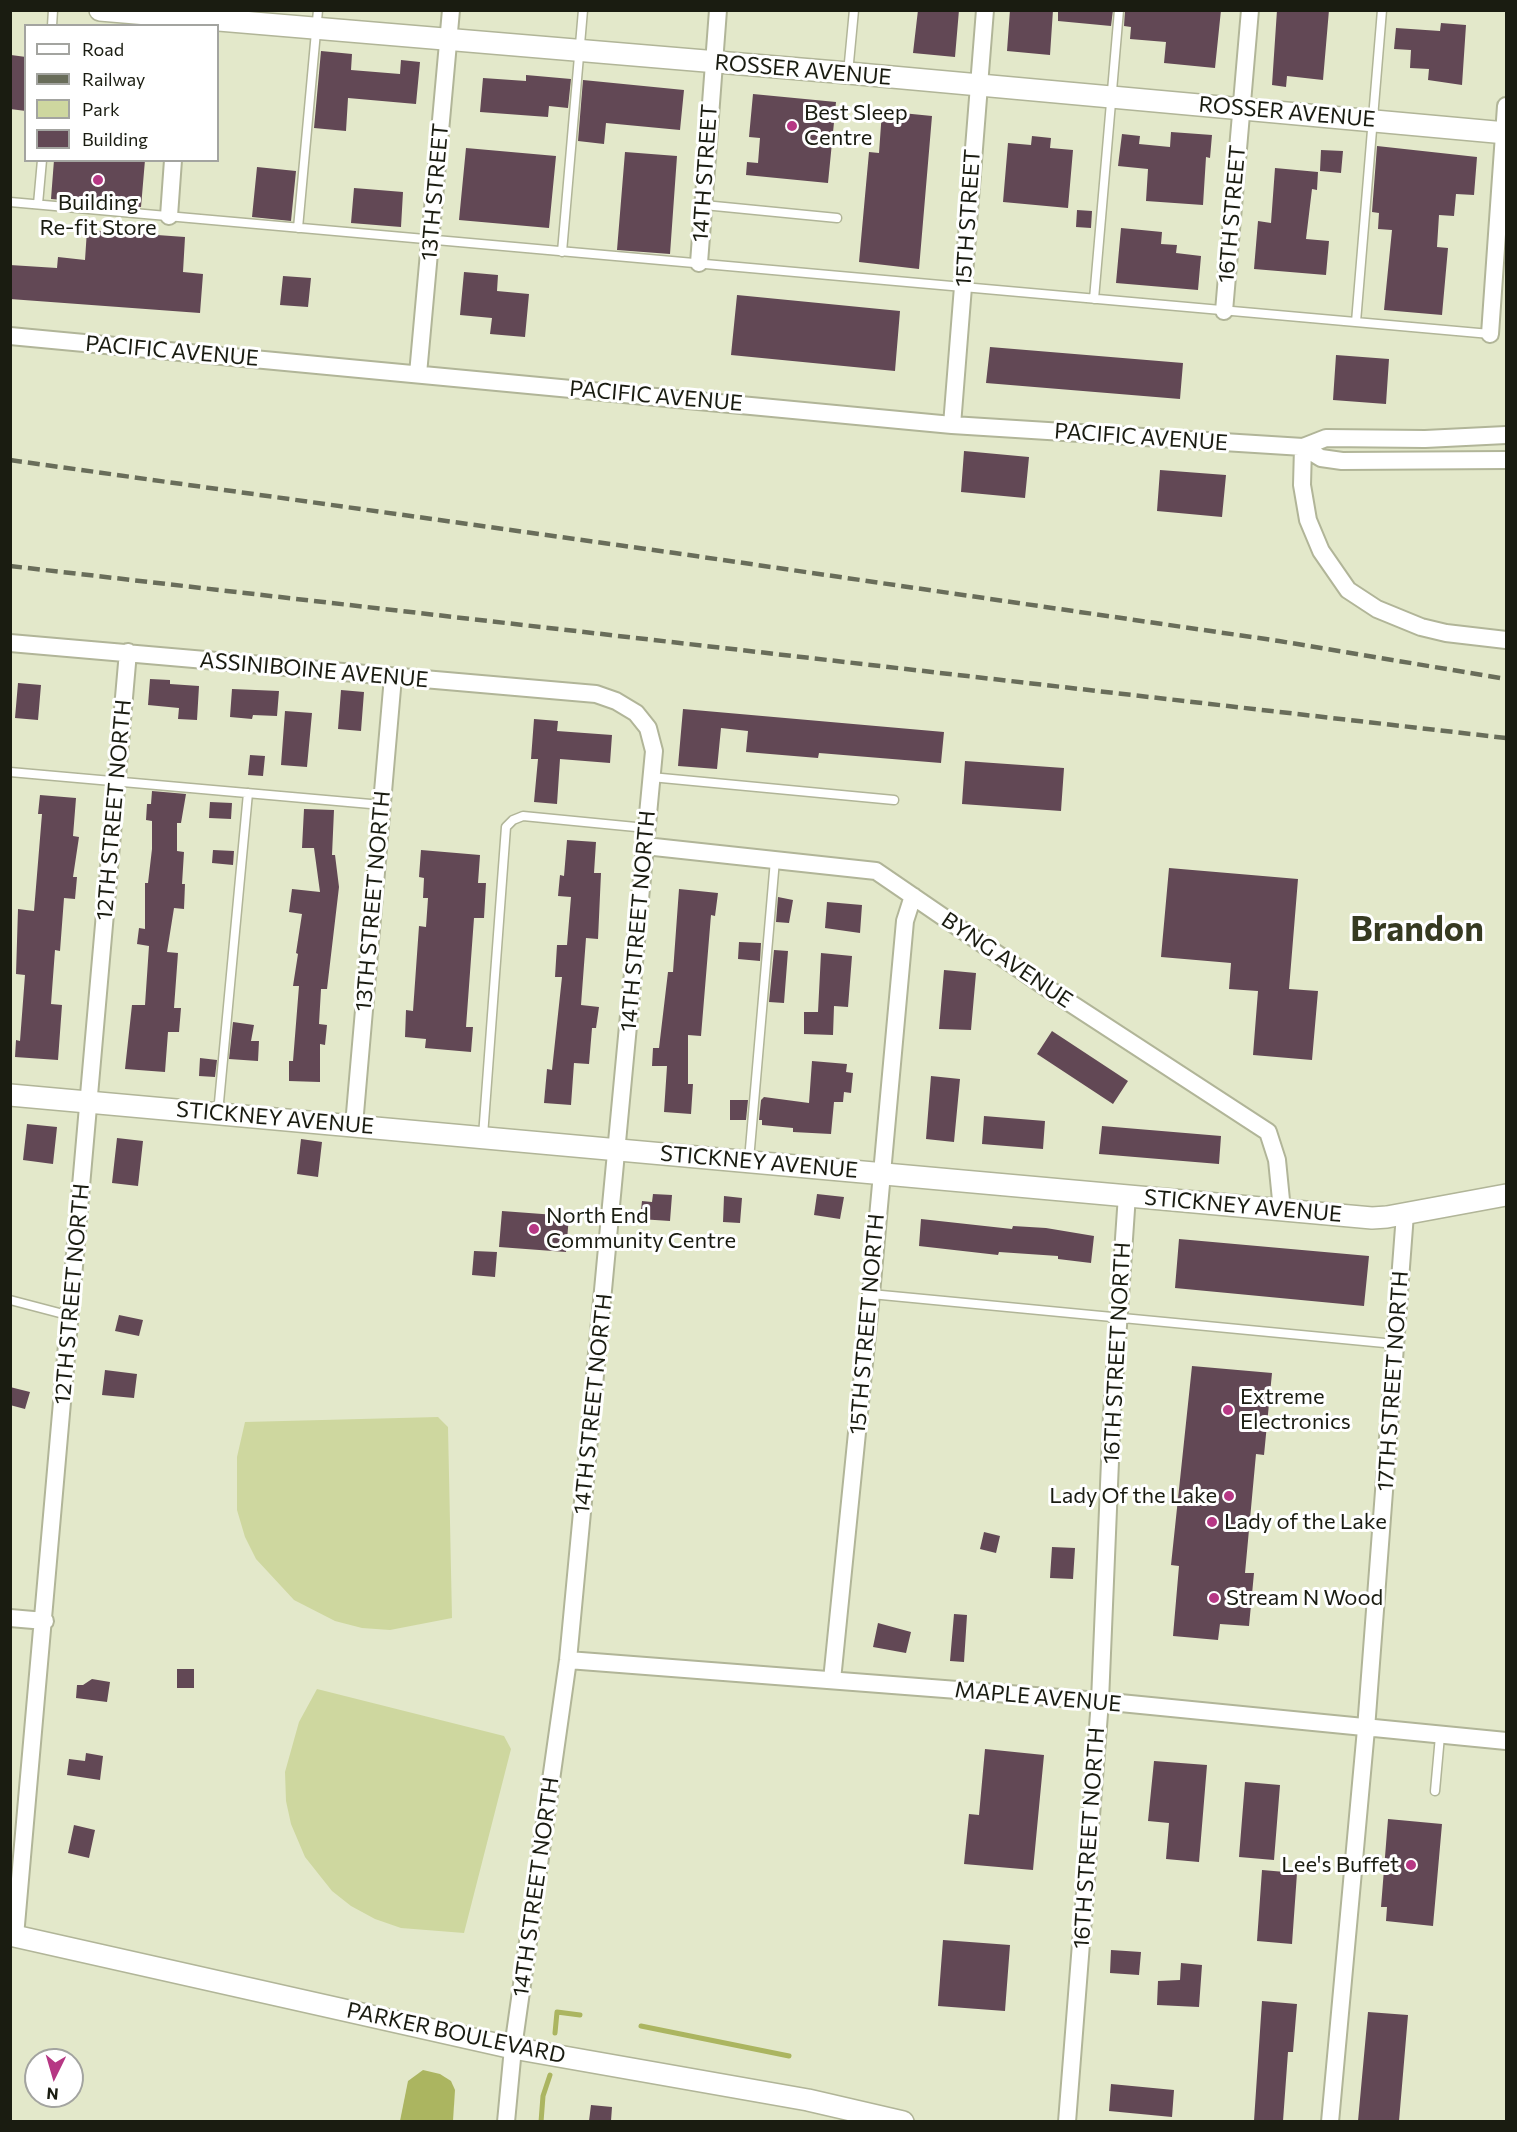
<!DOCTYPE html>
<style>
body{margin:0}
#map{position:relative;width:1517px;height:2132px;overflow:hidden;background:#e3e8ca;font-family:Commissioner,sans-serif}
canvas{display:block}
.frame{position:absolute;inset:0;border:12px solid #1a1c11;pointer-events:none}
.legend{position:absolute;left:24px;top:24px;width:195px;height:138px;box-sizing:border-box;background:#fff;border:2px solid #a3a4a0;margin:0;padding:8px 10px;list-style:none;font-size:18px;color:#1a1c11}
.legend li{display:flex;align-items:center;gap:12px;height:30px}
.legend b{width:30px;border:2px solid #a3a4a0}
.north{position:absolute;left:24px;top:2048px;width:60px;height:60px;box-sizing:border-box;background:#fff;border:2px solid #a3a4a0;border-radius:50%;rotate:185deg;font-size:16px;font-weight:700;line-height:24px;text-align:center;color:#1a1c11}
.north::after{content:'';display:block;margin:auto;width:21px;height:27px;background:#b63784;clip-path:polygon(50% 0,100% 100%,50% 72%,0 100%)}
</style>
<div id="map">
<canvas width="1517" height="2132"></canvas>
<div class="frame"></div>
<ul class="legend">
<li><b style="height:8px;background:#fff"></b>Road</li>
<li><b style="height:8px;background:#696d5a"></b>Railway</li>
<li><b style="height:16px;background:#ced79f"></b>Park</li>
<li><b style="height:16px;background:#624855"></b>Building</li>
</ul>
<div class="north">N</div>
</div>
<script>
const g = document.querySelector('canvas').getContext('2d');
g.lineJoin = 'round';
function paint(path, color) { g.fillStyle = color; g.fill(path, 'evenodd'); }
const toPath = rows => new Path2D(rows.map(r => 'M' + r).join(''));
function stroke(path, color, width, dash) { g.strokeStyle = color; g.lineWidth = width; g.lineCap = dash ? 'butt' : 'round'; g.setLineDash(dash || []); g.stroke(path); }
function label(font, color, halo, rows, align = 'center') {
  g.font = font + ' Commissioner,sans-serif'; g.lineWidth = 6; g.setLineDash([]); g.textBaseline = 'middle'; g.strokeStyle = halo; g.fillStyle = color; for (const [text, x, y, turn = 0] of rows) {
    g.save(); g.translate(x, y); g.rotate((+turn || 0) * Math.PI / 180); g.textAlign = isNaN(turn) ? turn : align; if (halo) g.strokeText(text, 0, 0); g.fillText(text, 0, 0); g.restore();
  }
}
paint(toPath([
 [438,1417,448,1427,452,1618,390,1630,362,1628,335,1621,294,1600,256,1559,245,1537,237,1510,237,1457,245,1422],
 [317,1689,504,1736,511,1749,464,1933,401,1928,375,1919,351,1906,332,1891,305,1857,291,1824,286,1801,285,1772,299,1722]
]), '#ced79f');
paint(toPath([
 [423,2070,440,2074,451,2081,455,2090,453,2121,400,2121,408,2081]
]), '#abb560');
stroke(toPath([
 [641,2026,789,2056],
 [555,2033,557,2012,580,2015],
 [541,2122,543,2096,550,2075]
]), '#abb560', 5);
paint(toPath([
 [918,10,959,10,955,57,913,53],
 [1010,10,1053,10,1050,55,1007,51],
 [1058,10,1113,10,1111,26,1058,21],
 [1125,10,1221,10,1215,68,1164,63,1166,42,1130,39,1131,27,1124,26],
 [1277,10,1329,10,1323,80,1287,76,1286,87,1272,85],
 [1441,23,1466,25,1462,85,1428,80,1429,69,1410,68,1411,50,1394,49,1396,28,1440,31],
 [321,51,352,54,351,70,400,74,401,60,420,62,416,104,348,98,346,131,314,128],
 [11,55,26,57,26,111,10,109],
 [526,75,571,79,568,108,549,106,548,117,480,112,483,78,526,81],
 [583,80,684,90,680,130,606,123,604,144,578,141],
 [753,94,836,102,828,183,746,175,747,162,758,163,760,138,749,137],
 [882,111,932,116,919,269,859,262,869,152,879,153],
 [1171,132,1212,135,1210,158,1206,157,1203,205,1146,201,1148,169,1118,166,1122,134,1140,136,1139,144,1170,147],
 [1032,136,1051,138,1050,148,1073,150,1068,208,1003,202,1008,143,1031,145],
 [1377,146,1477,157,1474,195,1456,194,1454,216,1439,215,1437,247,1448,248,1442,315,1384,310,1392,230,1378,229,1379,213,1372,212],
 [466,148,556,156,549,228,459,220],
 [1321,150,1343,151,1341,173,1320,171],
 [625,152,677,156,670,254,617,250],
 [54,160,145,160,141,207,51,199],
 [257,167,296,171,291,221,252,217],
 [1275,168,1318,172,1317,190,1312,189,1306,239,1329,241,1326,275,1254,269,1258,221,1271,223],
 [354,188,403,192,401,227,351,223],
 [1077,210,1092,211,1091,228,1076,227],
 [1121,228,1162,232,1161,244,1177,245,1176,253,1201,256,1198,290,1116,283],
 [87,230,185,237,183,272,203,274,200,313,10,299,10,265,57,268,58,257,85,260],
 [464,272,498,275,497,291,529,294,525,337,490,334,492,318,460,315],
 [283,276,311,278,308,307,280,305],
 [737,295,900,311,895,371,731,355],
 [990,347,1183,363,1180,399,986,383],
 [1336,355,1389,359,1386,404,1333,400],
 [964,451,1029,457,1025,498,961,492],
 [1160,470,1226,475,1222,517,1157,511],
 [150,679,170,680,170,684,199,686,197,720,178,719,179,708,148,705],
 [18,683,41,685,38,720,15,718],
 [232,689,279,691,277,716,253,715,252,719,230,717],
 [341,690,364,692,361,731,338,729],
 [683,709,944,732,941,763,819,753,818,758,746,752,748,731,721,728,717,769,678,766],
 [285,711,312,713,307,767,281,765],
 [534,719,558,721,557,731,612,735,610,763,560,759,557,804,534,802,538,759,531,759],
 [250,755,265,756,263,776,248,775],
 [965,761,1064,768,1061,811,962,804],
 [152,791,186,794,181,823,177,823,177,851,184,852,182,884,185,884,184,909,174,908,167,952,178,953,174,1008,181,1008,179,1032,168,1032,165,1072,125,1069,132,1005,145,1005,149,946,137,944,139,928,145,929,145,883,148,883,152,849,152,821,146,820,147,804,151,804],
 [40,795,76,798,73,836,79,837,73,877,77,877,75,899,64,898,60,951,55,950,51,1004,62,1005,58,1060,15,1057,16,1040,20,1041,25,975,16,974,18,909,34,911,42,814,38,814],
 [210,802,232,803,231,819,209,818],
 [304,809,334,810,332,855,335,855,339,887,327,989,321,989,319,1024,327,1025,325,1045,320,1044,320,1082,289,1081,289,1061,293,1061,299,986,293,986,298,954,296,953,302,914,289,912,292,889,320,892,314,848,302,848],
 [567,840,596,842,594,873,601,873,598,939,586,938,581,1005,599,1007,596,1028,592,1028,589,1064,574,1063,571,1105,544,1103,547,1069,552,1070,562,977,555,977,557,945,567,945,571,897,558,896,560,875,564,876],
 [213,850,234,851,233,865,212,863],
 [421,850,480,855,478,883,486,883,484,918,474,918,466,1027,473,1027,471,1052,425,1048,426,1039,405,1037,406,1010,413,1011,419,926,426,927,428,898,423,898,424,878,419,877],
 [1169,868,1298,879,1289,989,1318,991,1312,1060,1253,1055,1258,991,1229,989,1231,963,1161,957],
 [679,889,718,893,715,916,711,915,701,1036,688,1035,688,1084,693,1084,691,1114,664,1112,667,1066,652,1066,653,1048,659,1048,668,972,673,972],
 [778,897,793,900,789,923,776,922],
 [827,902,862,905,860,933,825,928],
 [739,942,761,943,760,961,738,959],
 [774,950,788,951,784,1003,769,1002],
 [821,953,852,956,848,1007,834,1006,833,1035,804,1034,804,1012,818,1012],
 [944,970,976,973,971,1030,939,1029],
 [233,1022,254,1025,251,1041,259,1041,258,1061,229,1059],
 [1052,1031,1128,1081,1113,1104,1037,1054],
 [200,1058,217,1060,215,1077,199,1076],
 [812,1061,847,1064,846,1072,853,1073,851,1093,844,1092,843,1102,834,1102,831,1134,793,1132,793,1128,762,1125,762,1120,759,1120,761,1100,764,1097,809,1103],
 [931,1076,960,1079,954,1142,926,1139],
 [730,1100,748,1100,746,1120,730,1120],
 [984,1116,1045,1121,1043,1149,982,1144],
 [27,1124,57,1127,53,1164,23,1160],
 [1102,1126,1221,1136,1219,1164,1099,1154],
 [117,1138,143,1141,138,1186,112,1183],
 [301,1139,322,1142,318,1177,297,1174],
 [653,1194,672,1195,670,1221,640,1219,642,1201,652,1202],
 [817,1194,844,1197,840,1219,814,1215],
 [724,1196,742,1198,740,1223,723,1222],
 [502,1211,569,1216,566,1252,499,1247],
 [921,1219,1012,1229,1013,1226,1046,1228,1094,1236,1091,1263,1058,1259,1058,1256,999,1252,998,1255,919,1246],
 [1179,1239,1369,1256,1364,1306,1175,1288],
 [474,1251,497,1252,495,1277,472,1275],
 [119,1315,143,1320,139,1336,115,1331],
 [1192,1366,1272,1373,1264,1455,1256,1454,1245,1573,1254,1573,1249,1626,1220,1624,1218,1640,1173,1636,1179,1566,1171,1565],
 [105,1370,137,1374,134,1398,102,1395],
 [10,1387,30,1392,25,1409,10,1405],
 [984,1532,1000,1536,996,1553,980,1549],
 [1052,1547,1075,1548,1073,1579,1050,1578],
 [954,1614,967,1615,964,1662,950,1661],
 [878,1623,911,1632,906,1653,873,1647],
 [177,1669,194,1669,194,1688,177,1688],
 [92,1679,110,1682,107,1702,76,1698,77,1685,83,1685],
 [985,1749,1044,1755,1033,1870,964,1864,969,1814,979,1815],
 [86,1753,103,1756,100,1780,67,1775,69,1759,85,1761],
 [1154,1761,1207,1765,1199,1862,1166,1859,1169,1823,1148,1821],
 [1245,1782,1280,1785,1274,1860,1239,1857],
 [1388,1819,1442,1824,1433,1926,1386,1921,1387,1907,1381,1907],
 [74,1825,95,1830,89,1858,68,1853],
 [1262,1870,1297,1873,1292,1944,1257,1941],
 [943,1940,1010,1945,1005,2011,938,2006],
 [1111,1950,1141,1952,1139,1975,1110,1973],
 [1181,1963,1202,1965,1199,2007,1157,2005,1158,1981,1180,1980],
 [1262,2001,1297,2004,1293,2052,1288,2052,1283,2121,1254,2121],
 [1368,2012,1408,2015,1399,2121,1358,2121],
 [1111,2084,1174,2090,1172,2117,1109,2111],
 [591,2105,612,2107,611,2121,589,2121]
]), '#624855');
const service = toPath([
 [52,26,53,10],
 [848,73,854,10],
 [10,202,1490,334],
 [38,204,42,160],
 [704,205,837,218],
 [298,228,318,10],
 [562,252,583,10],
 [1094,299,1119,10],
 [1356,322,1382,10],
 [10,772,382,805],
 [651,777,894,800],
 [218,1113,248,793],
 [483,1136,506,827,513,820,523,816,646,828],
 [749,1160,775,860],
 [871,1294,1395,1344],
 [10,1300,71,1316],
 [1435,1791,1440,1736]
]);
const minor = toPath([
 [169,216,173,160],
 [699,263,718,10],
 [1224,311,1250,10],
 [1490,334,1506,106],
 [10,336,952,425,1303,447,1326,438,1425,439,1506,435],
 [418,374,451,10],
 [952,425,985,10],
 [1303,447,1302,485,1308,520,1321,551,1348,590,1377,609,1421,627,1446,633,1506,640],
 [1303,447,1321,458,1342,461,1506,460],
 [10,643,596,694,616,701,636,713,648,728,654,751,568,1660,513,2048,506,2122],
 [645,846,876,871,1044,986,1268,1132,1277,1160,1282,1210],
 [354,1125,393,677],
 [10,1618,45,1621],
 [568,1660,1100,1701,1506,1741],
 [832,1680,871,1294,905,921,913,896],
 [15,1936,128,652],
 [1067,2122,1100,1701,1112,1413,1127,1195],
 [1330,2122,1366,1729,1405,1214]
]);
const tertiary = toPath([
 [100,10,848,73,1506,133],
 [10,1095,1372,1218,1387,1217,1506,1195],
 [10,1935,513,2048,808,2100,903,2122]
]);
stroke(service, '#b1b598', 11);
stroke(minor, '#b1b598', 20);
stroke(tertiary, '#b1b598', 24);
stroke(service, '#fff', 8);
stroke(minor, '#fff', 16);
stroke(tertiary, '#fff', 21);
stroke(toPath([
 [10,460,675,553,1279,641,1506,679],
 [10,566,1506,738]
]), '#696d5a', 4.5, [12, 6]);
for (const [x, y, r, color] of [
 [792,126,6,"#b63784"],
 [98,180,6,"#b63784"],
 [534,1229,6,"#b63784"],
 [1228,1410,6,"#b63784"],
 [1229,1496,6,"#b63784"],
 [1212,1522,6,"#b63784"],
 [1214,1598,6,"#b63784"],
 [1411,1865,6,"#b63784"]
]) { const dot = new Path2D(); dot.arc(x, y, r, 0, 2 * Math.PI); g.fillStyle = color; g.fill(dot); stroke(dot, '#fff', 2); }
label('22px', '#1a1c11', '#fff', [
 ["ROSSER AVENUE",803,70,5],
 ["ROSSER AVENUE",1287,112,5],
 ["14TH STREET",705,173,-86],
 ["13TH STREET",435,192,-85],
 ["16TH STREET",1232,214,-85],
 ["15TH STREET",968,218,-86],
 ["PACIFIC AVENUE",172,351,5],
 ["PACIFIC AVENUE",656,396,5],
 ["PACIFIC AVENUE",1141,437,4],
 ["ASSINIBOINE AVENUE",314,670,5],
 ["12TH STREET NORTH",114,810,-85],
 ["13TH STREET NORTH",373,901,-85],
 ["14TH STREET NORTH",638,921,-85],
 ["BYNG AVENUE",1007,960,34],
 ["STICKNEY AVENUE",275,1118,5],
 ["STICKNEY AVENUE",759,1162,5],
 ["STICKNEY AVENUE",1243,1206,5],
 ["12TH STREET NORTH",72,1294,-85],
 ["15TH STREET NORTH",867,1324,-85],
 ["16TH STREET NORTH",1117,1353,-87],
 ["17TH STREET NORTH",1393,1381,-86],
 ["14TH STREET NORTH",593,1404,-84],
 ["MAPLE AVENUE",1038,1697,5],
 ["16TH STREET NORTH",1089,1838,-86],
 ["14TH STREET NORTH",536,1887,-82],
 ["PARKER BOULEVARD",456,2033,12]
]);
label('22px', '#1a1c11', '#fff', [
 ["Best Sleep",804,113],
 ["Centre",804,138],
 ["Building",98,203,"center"],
 ["Re-fit Store",98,228,"center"],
 ["North End",546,1216],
 ["Community Centre",546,1241],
 ["Extreme",1240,1397],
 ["Electronics",1240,1422],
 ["Lady Of the Lake",1217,1496,"right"],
 ["Lady of the Lake",1224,1522],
 ["Stream N Wood",1226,1598],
 ["Lee's Buffet",1399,1865,"right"]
], 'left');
label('bold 34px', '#363a21', '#fff', [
 ["Brandon",1417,930]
]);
</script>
